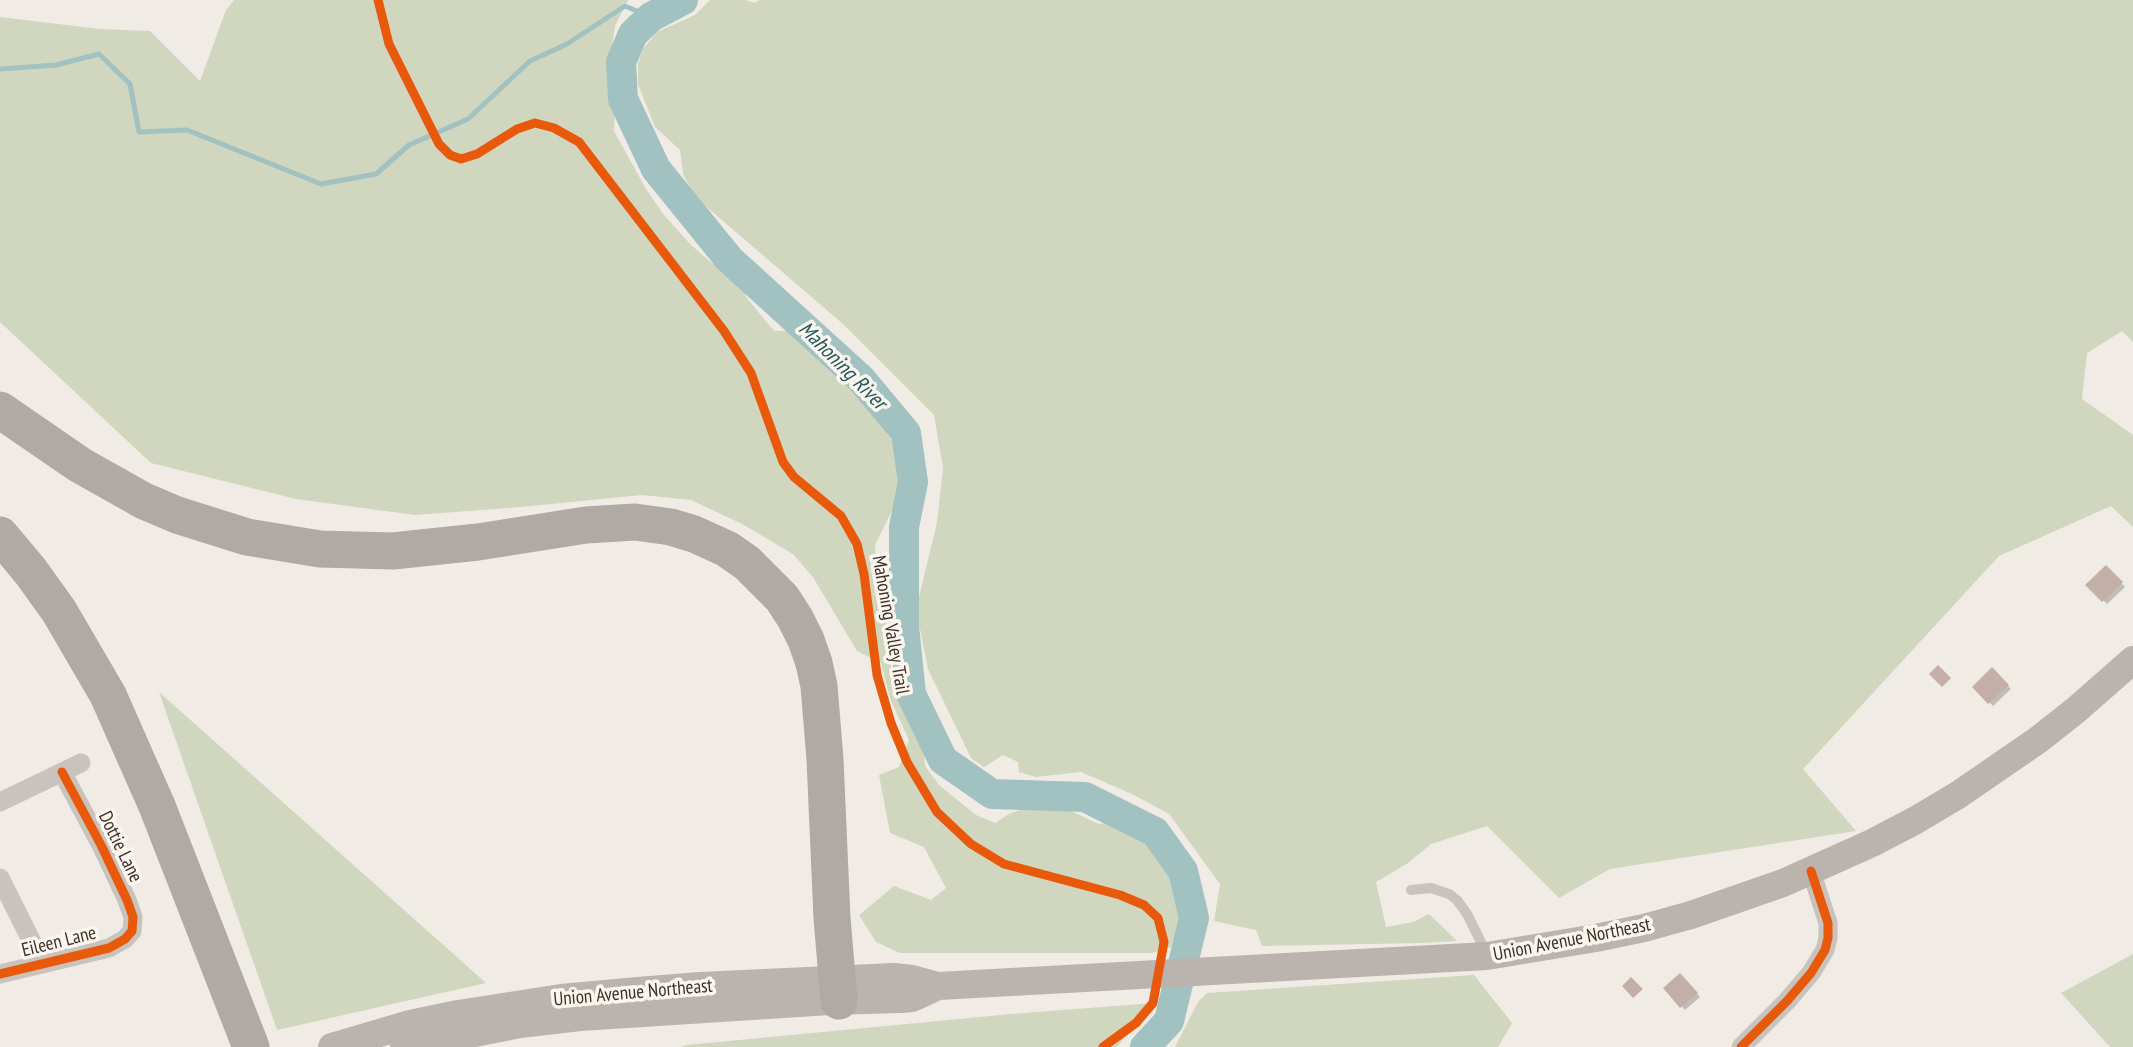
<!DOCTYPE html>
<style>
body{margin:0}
canvas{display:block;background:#f0ebe5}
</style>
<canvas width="2133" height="1047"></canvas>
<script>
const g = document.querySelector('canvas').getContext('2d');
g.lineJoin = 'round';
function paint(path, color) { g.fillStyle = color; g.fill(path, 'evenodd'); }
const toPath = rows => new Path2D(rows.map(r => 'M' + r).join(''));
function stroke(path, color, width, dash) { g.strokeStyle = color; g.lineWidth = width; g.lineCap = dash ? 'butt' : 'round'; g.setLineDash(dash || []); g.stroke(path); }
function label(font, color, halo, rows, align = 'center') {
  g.font = font + ' "PT Sans Narrow",sans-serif'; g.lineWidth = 7; g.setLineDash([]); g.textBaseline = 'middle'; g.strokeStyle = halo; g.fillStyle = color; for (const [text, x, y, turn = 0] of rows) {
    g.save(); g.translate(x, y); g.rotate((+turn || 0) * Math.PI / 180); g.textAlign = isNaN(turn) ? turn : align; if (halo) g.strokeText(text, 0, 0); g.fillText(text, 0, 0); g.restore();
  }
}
paint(toPath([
 [234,0,628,0,615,26,610,57,610,82,615,108,614,131,646,189,664,215,691,245,712,263,741,282,746,297,774,331,803,331,833,358,853,382,863,403,899,449,902,490,875,545,878,578,885,611,889,659,900,701,923,741,925,766,939,785,976,815,995,823,1009,814,1031,806,1071,811,1099,824,1115,821,1147,835,1174,868,1181,886,1180,918,1171,947,1152,953,900,953,876,942,859,915,894,886,931,900,946,888,924,847,890,833,879,775,899,767,909,740,891,701,881,663,857,651,813,577,793,554,742,524,691,500,642,495,521,507,415,515,296,499,151,463,0,322,0,17,100,29,150,31,200,81,226,10],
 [710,0,745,0,755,3,760,0,2133,0,2133,342,2122,331,2087,353,2082,399,2133,435,2133,527,2111,506,1999,556,1803,769,1856,831,1610,869,1559,898,1487,826,1431,844,1408,863,1376,882,1386,927,1413,922,1429,914,1457,941,1422,943,1262,946,1256,930,1214,921,1220,884,1169,814,1132,794,1081,772,1036,777,1019,772,1018,762,1003,755,984,767,971,758,928,669,916,609,937,523,943,468,934,415,843,324,695,197,683,174,680,150,655,127,638,84,638,64,643,49,657,32,695,15],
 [159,692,486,983,277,1030],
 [2133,954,2133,1047,2110,1047,2061,993],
 [1474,975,1512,1023,1498,1047,1175,1047,1198,1002,1207,993],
 [1153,1003,1117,1047,681,1047,687,1045,1011,1014]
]), '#d1d6bf');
paint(toPath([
 [2106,567,2125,587,2107,604,2088,585],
 [1992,670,2011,689,1993,706,1974,687],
 [1680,975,1700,997,1685,1010,1666,988]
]), '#0003');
stroke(toPath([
 [0,69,56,65,99,54,130,84,139,132,187,130,321,184,376,174,409,145,468,119,530,61,567,44,625,6,651,17]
]), '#a1c2c1', 5);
stroke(toPath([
 [683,0,651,17,633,34,621,62,623,99,656,169,729,259,861,379,906,433,913,482,904,527,904,626,911,694,943,760,992,794,1085,797,1155,832,1183,871,1194,918,1169,1021,1145,1047]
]), '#a1c2c1', 30);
paint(toPath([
 [2106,565,2123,582,2102,602,2085,585],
 [1938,665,1951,678,1942,687,1929,674],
 [1992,667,2009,685,1988,704,1972,687],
 [1680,973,1698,993,1680,1008,1663,988],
 [1631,977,1643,989,1633,998,1622,986]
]), '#c3afa7');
stroke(toPath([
 [1411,890,1431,888,1449,894,1457,900,1467,914,1486,952]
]), '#c9c3be', 10);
stroke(toPath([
 [0,802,81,763],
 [0,878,43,964],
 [0,974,109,948,125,939,132,931,133,917,127,900,101,845,62,772],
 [1741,1047,1787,1001,1811,973,1825,950,1828,938,1828,923,1811,871]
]), '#c9c3be', 19);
stroke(toPath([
 [332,1047,410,1024,458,1014,561,998,638,991,700,986,894,977,912,979,938,986,1487,956,1596,938,1644,928,1691,915,1783,883,1872,843,1916,820,1958,795,2038,740,2076,710,2133,660],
 [404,1047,520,1024,580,1017,830,1001,901,999,912,998,938,986]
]), '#bab3ae', 28);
stroke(toPath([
 [0,410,80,465,144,501,177,515,247,537,320,549,393,551,478,542,586,525,635,522,671,527,694,534,727,549,747,563,782,598,795,618,806,640,814,663,819,686,825,759,832,918,839,1001],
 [0,535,31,572,59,611,108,695,157,806,251,1047]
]), '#afaaa4', 37);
stroke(toPath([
 [378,0,389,44,439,144,450,155,461,159,477,154,517,129,535,123,554,128,579,142,724,331,751,373,783,462,794,477,841,516,857,544,864,574,877,675,891,723,907,762,937,812,971,844,1004,864,1120,895,1144,905,1158,918,1164,942,1153,1003,1136,1023,1103,1047],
 [0,974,109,948,125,939,132,931,133,917,127,900,101,845,62,772],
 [1741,1047,1787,1001,1811,973,1825,950,1828,938,1828,923,1811,871]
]), '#e8590c', 9);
label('19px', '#3b302b', '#fbf5ee', [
 ["Mahoning Valley Trail",890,625,80],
 ["Dottie Lane",120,847,64],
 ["Union Avenue Northeast",1572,940,-11],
 ["Eileen Lane",59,942,-14],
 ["Union Avenue Northeast",633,993,-5]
]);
label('italic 21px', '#1f5a5e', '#fbf5ee', [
 ["Mahoning River",842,366,45]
]);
</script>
